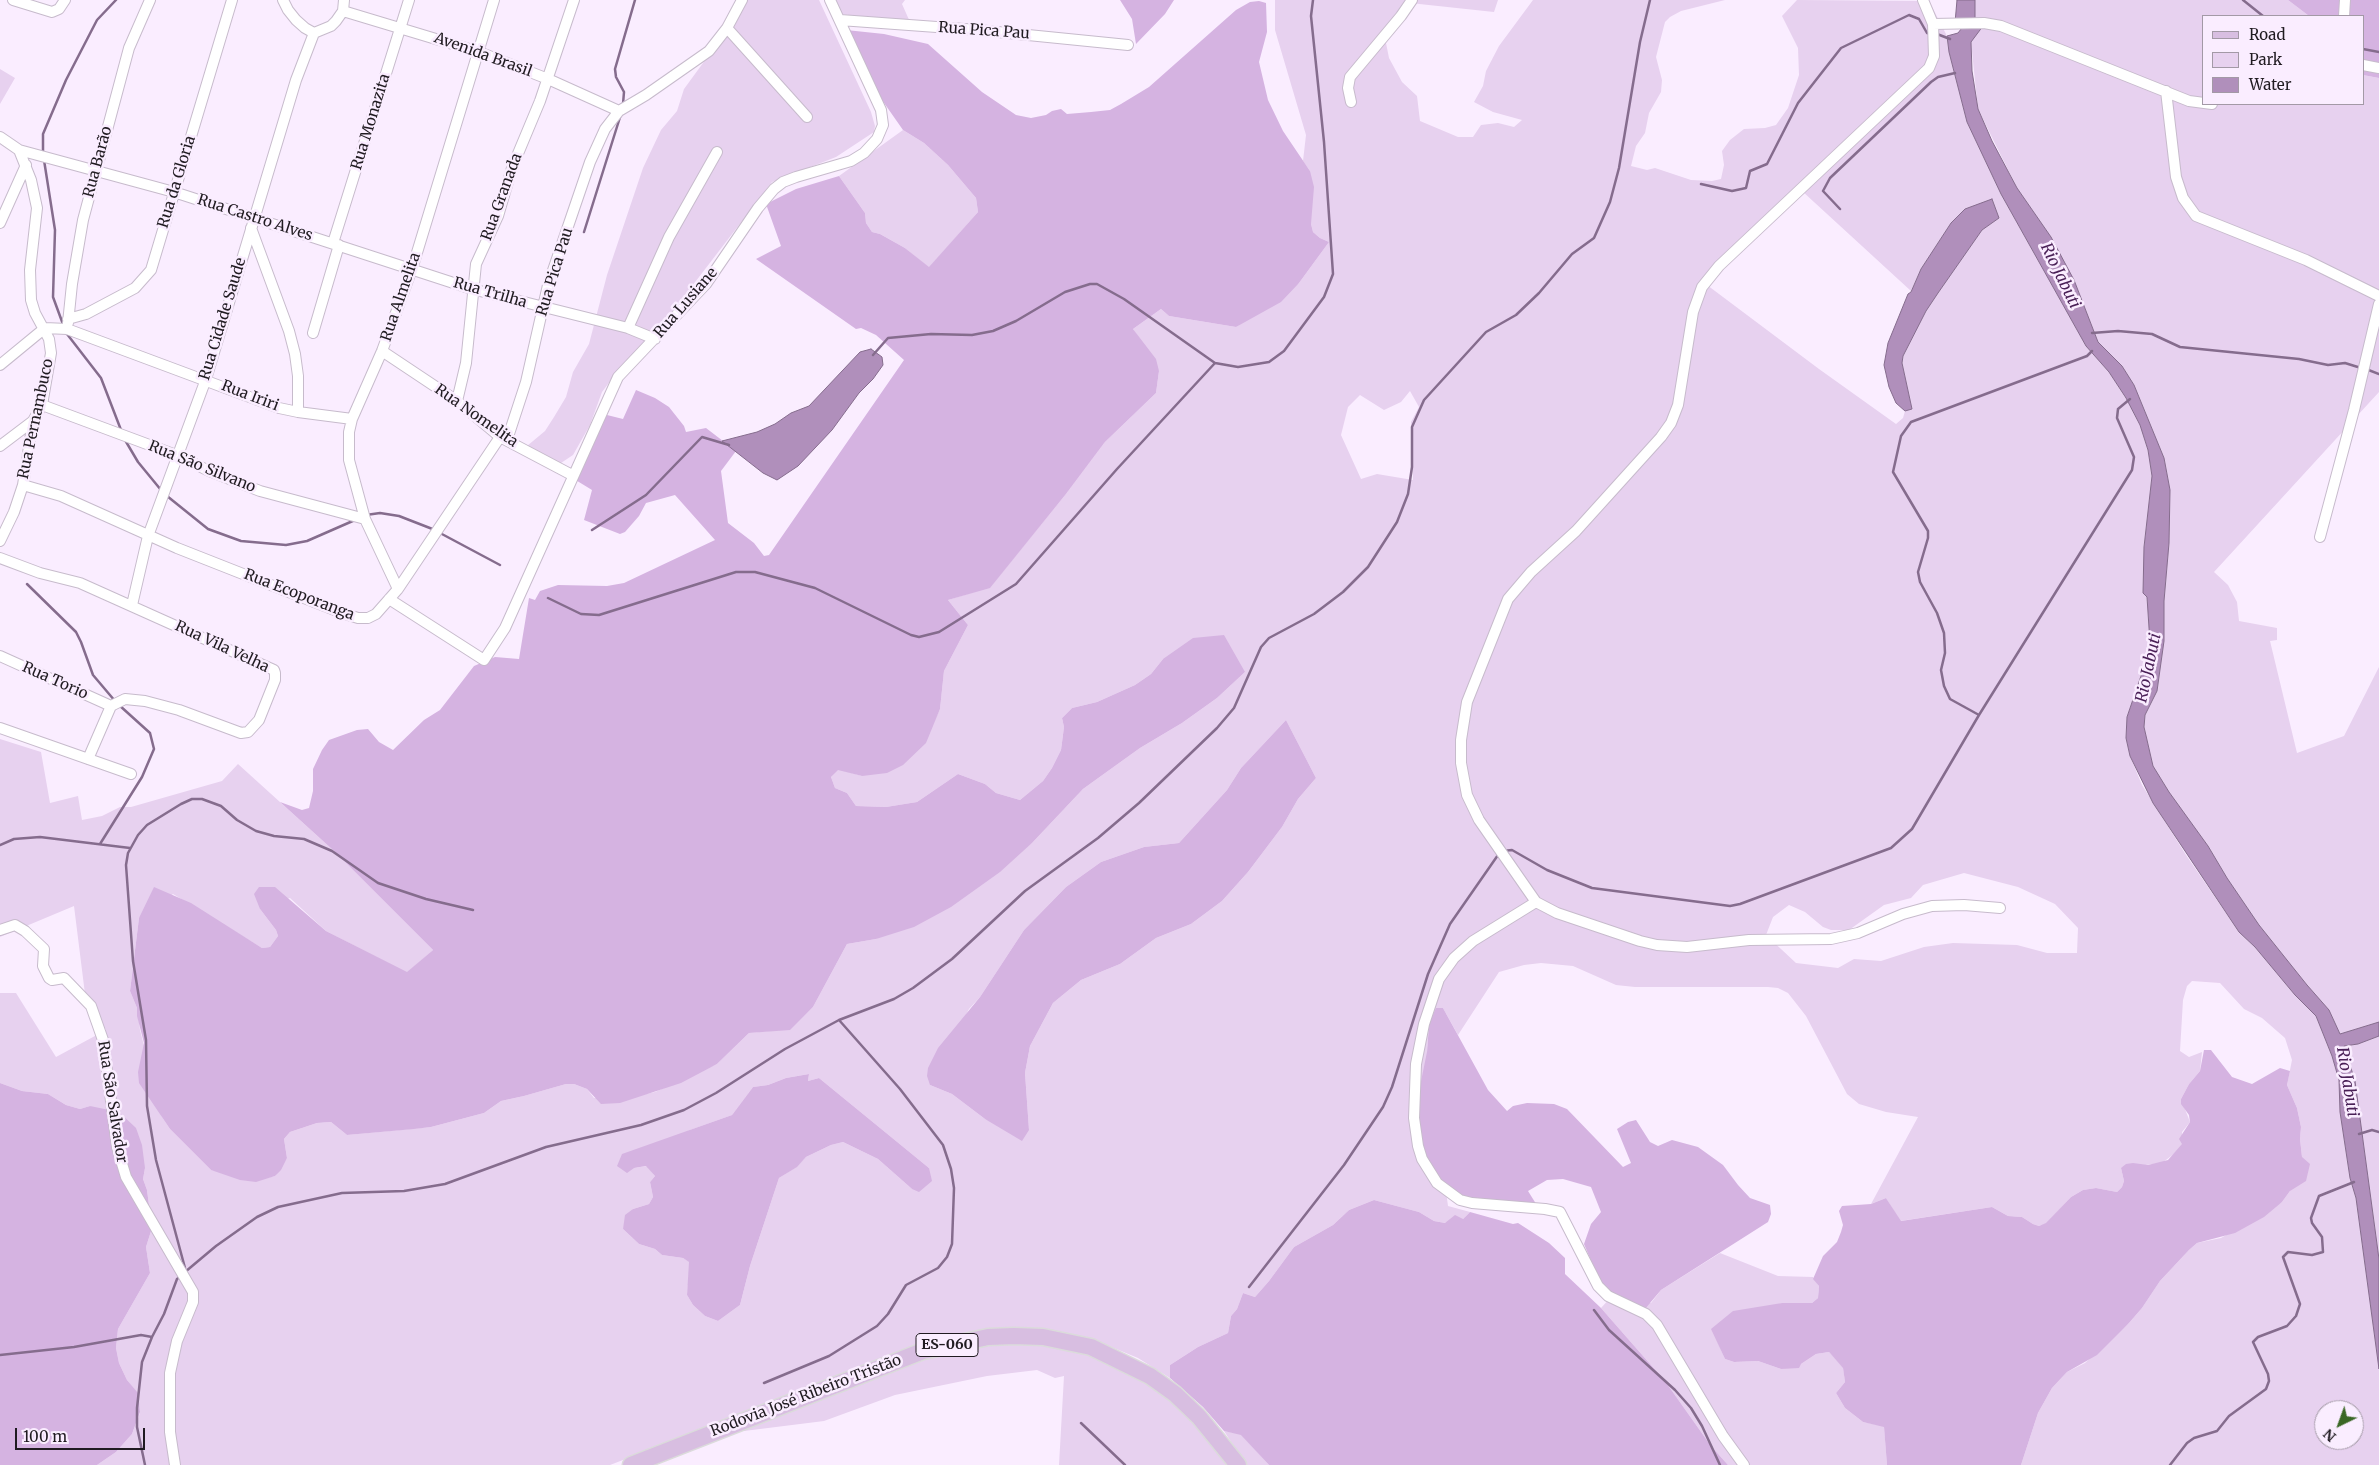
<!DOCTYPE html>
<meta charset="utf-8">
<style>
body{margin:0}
#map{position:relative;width:2379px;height:1465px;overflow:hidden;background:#faedff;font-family:Merriweather,serif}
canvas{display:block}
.legend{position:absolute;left:2202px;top:15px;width:162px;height:90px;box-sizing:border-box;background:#faedff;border:1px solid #a399a6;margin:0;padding:6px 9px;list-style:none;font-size:15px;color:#201b21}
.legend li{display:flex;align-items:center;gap:10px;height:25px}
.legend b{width:25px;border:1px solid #a399a6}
.north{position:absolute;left:2314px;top:1400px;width:50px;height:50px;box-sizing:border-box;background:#faedff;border:1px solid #a399a6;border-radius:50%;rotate:222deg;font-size:14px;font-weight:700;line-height:20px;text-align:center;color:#201b21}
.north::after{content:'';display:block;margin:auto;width:18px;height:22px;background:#3a6725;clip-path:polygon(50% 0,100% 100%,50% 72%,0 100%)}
.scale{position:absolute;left:15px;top:1428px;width:130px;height:22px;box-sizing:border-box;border:2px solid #201b21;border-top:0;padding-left:6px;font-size:15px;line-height:18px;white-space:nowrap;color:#201b21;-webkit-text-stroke:4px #faedff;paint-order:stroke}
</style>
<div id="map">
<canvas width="2379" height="1465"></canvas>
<ul class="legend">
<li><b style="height:6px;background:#d8bee1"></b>Road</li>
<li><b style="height:14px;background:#e7d1ef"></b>Park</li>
<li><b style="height:14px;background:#b08fbb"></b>Water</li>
</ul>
<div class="north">N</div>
<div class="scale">100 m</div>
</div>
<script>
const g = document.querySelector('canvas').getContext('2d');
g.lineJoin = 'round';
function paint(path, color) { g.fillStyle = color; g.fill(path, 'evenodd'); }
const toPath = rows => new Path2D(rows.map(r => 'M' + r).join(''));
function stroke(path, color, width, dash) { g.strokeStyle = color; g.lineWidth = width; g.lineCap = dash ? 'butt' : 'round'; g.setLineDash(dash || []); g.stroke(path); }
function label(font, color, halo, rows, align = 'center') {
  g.font = font + ' Merriweather,serif'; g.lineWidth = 5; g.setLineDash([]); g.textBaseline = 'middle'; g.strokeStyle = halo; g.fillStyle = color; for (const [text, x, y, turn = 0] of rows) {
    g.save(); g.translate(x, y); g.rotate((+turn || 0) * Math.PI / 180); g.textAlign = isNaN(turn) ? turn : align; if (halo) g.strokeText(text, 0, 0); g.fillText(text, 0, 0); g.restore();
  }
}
paint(toPath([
 [744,0,819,0,871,112,875,126,874,132,836,157,772,182,656,333,617,372,602,392,590,425,573,455,561,463,527,446,545,431,554,417,566,397,573,372,589,344,607,275,643,168,661,130,677,111,684,89,733,22],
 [833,0,905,0,902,4,910,22,840,14],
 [1275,0,1498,0,1494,12,1410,3,1384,33,1389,58,1402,82,1417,96,1420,121,1458,137,1473,137,1481,125,1498,123,1514,127,1522,120,1493,112,1474,102,1483,86,1486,71,1499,46,1533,0,1725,0,1681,11,1670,17,1665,22,1656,57,1662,80,1661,92,1649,113,1645,133,1636,146,1631,166,1647,170,1655,168,1691,180,1712,181,1721,179,1724,165,1722,151,1730,140,1744,129,1765,128,1776,125,1788,108,1799,75,1798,48,1782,16,1797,0,1929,1,1947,36,1949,52,1967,122,2001,194,2086,346,2109,372,2126,399,2140,425,2148,450,2152,476,2144,547,2150,643,2147,669,2142,673,2127,717,2126,738,2130,756,2142,785,2186,855,2239,932,2255,947,2295,995,2316,1016,2332,1056,2339,1080,2340,1112,2350,1178,2356,1198,2379,1369,2379,1465,2021,1465,2038,1413,2052,1388,2067,1372,2085,1363,2129,1323,2142,1308,2160,1281,2189,1250,2197,1243,2221,1238,2282,1202,2290,1191,2302,1157,2300,1139,2301,1127,2297,1108,2287,1085,2292,1060,2285,1038,2262,1018,2244,1009,2220,983,2192,981,2187,986,2183,1000,2180,1051,2189,1057,2202,1052,2200,1071,2189,1084,2181,1099,2190,1122,2182,1132,2183,1144,2179,1150,2162,1163,2121,1168,2124,1181,2122,1187,2117,1192,2096,1188,2083,1190,2071,1197,2046,1224,2039,1226,2033,1224,2022,1217,2008,1216,1992,1207,1900,1221,1886,1198,1871,1204,1918,1117,1886,1112,1859,1104,1847,1094,1806,1016,1788,993,1778,988,1768,987,1635,987,1616,985,1573,966,1541,963,1524,965,1499,972,1458,1035,1443,1008,1429,1024,1427,1052,1448,1206,1470,1212,1463,1219,1445,1223,1434,1221,1419,1212,1374,1200,1349,1210,1333,1225,1294,1247,1269,1281,1255,1297,1243,1293,1237,1309,1231,1316,1228,1333,1198,1347,1170,1365,1170,1378,1138,1358,1092,1339,1043,1329,1007,1331,654,1448,610,1465,97,1465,116,1452,132,1434,140,1413,138,1394,127,1380,119,1363,116,1348,118,1329,150,1273,146,1247,152,1228,147,1190,143,1179,145,1168,90,1106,80,1109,66,1105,48,1094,22,1091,0,1083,0,993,16,993,56,1057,106,1030,85,994,74,906,0,937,0,739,41,752,50,803,78,796,82,820,102,816,120,807,131,807,222,781,238,764,334,851,433,950,407,973,326,931,290,898,260,909,276,930,278,936,270,947,262,948,173,894,139,918,130,991,137,1008,140,1030,162,1117,170,1129,211,1170,266,1178,275,1176,287,1158,284,1139,290,1132,317,1123,331,1122,347,1135,431,1127,484,1113,501,1101,524,1096,566,1084,574,1084,587,1089,594,1098,632,1097,655,1092,717,1064,749,1033,790,1029,813,1007,847,944,876,939,1033,842,1083,789,1140,748,1182,723,1217,698,1245,672,1163,659,1151,674,1135,685,1097,702,1072,708,1062,718,1064,727,1061,750,1052,768,1043,781,1020,800,996,793,985,784,958,774,917,802,886,807,856,806,847,793,835,788,831,777,838,769,862,776,932,726,940,709,944,671,968,625,948,600,990,587,1066,494,1105,442,1156,393,1159,371,1133,329,1161,309,1169,316,1236,327,1299,283,1329,242,1320,238,1313,232,1311,224,1310,171,1303,161,1306,135,1275,30],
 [1802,191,1911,291,1921,269,1951,223,1992,199,1999,218,1982,230,1938,293,1926,311,1903,356,1902,363,1912,409,1905,411,1903,418,1896,424,1819,369,1707,285,1708,277],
 [1410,391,1419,407,1411,422,1413,480,1377,474,1361,479,1341,435,1348,407,1360,395,1384,410,1401,402],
 [1286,720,1316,778,1298,799,1282,827,1248,872,1222,901,1191,924,1156,938,1120,964,1081,980,1053,1003,1030,1046,1025,1073,1029,1130,985,1119,952,1094,930,1085,969,1009,980,997,1024,930,1066,887,1101,862,1144,847,1179,843,1227,790,1241,768],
 [1964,873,2018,887,2055,904,2078,928,2077,953,2047,953,2017,945,1953,943,1924,947,1881,961,1854,959,1838,968,1796,963,1766,935,1773,917,1789,905,1805,912,1823,927,1831,930,1849,930,1884,905,1911,898,1923,885],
 [809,1074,808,1081,819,1078,929,1168,912,1189,878,1159,843,1142,831,1145,806,1157,796,1167,779,1178,750,1266,740,1305,718,1321,705,1316,693,1305,687,1295,690,1262,683,1258,662,1255,655,1249,639,1244,623,1229,633,1209,649,1204,653,1197,650,1182,655,1176,647,1166,634,1168,690,1130,732,1115,753,1087,768,1085,786,1078],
 [2324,1410,2354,1410,2354,1440,2324,1440],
 [1975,0,2288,0,2309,16,2203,16,2203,104,2363,104,2363,75,2379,78,2379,392,2214,572,2228,585,2237,602,2239,621,2277,628,2277,640,2270,641,2297,753,2344,736,2379,667,2379,1022,2340,1034,2329,1010,2307,985,2259,925,2227,878,2208,846,2169,792,2153,766,2144,727,2145,715,2157,691,2164,641,2164,601,2169,543,2170,490,2164,458,2134,385,2122,366,2098,342,2074,280,2051,237,2017,188,1978,109,1971,42],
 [0,69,15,78,0,104],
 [903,130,924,143,948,165,976,198,978,212,929,268,905,248,880,234,872,232,866,223,865,213,839,176],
 [2379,1036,2379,1259,2355,1081,2344,1046,2358,1044],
 [1720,1253,1778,1276,1813,1277,1819,1286,1818,1298,1812,1303,1782,1303,1712,1329,1725,1359,1734,1362,1758,1361,1781,1369,1801,1364,1816,1354,1829,1352,1843,1367,1845,1382,1836,1393,1845,1408,1863,1422,1884,1426,1887,1465,1728,1465,1711,1446,1665,1381,1601,1308,1612,1296,1651,1303,1661,1290],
 [1043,1342,1073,1347,1171,1395,1231,1465,1059,1465,1064,1376,1055,1378,1037,1370,987,1376,895,1395,824,1421,744,1431,739,1429,930,1358,976,1347],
 [1224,1431,1241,1434,1269,1465,1246,1465]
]), '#e7d1ef');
paint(toPath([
 [1120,0,1174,0,1165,14,1136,44,1132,19],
 [2288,0,2379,0,2379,78,2363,75,2363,16,2309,16],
 [1259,1,1266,3,1267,32,1259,62,1268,100,1283,131,1310,171,1314,187,1311,224,1313,232,1320,238,1329,242,1299,283,1281,302,1236,327,1169,316,1161,309,1133,329,1156,359,1159,371,1156,393,1105,442,1066,494,990,588,948,600,968,625,944,671,940,709,926,743,903,765,887,773,862,776,838,770,831,777,835,788,847,793,856,806,886,807,917,802,958,774,985,784,996,793,1020,800,1043,781,1052,768,1061,750,1064,727,1062,718,1072,708,1097,702,1135,685,1151,674,1163,659,1193,638,1224,635,1245,672,1217,698,1182,723,1140,748,1083,789,1033,842,1000,872,951,907,914,927,876,939,847,944,813,1007,790,1030,749,1033,717,1064,681,1083,620,1103,601,1104,587,1089,574,1084,566,1084,524,1096,501,1101,484,1113,431,1127,414,1129,347,1135,331,1122,317,1123,290,1132,284,1139,287,1158,281,1170,275,1176,256,1182,240,1180,211,1170,170,1129,139,1083,138,1072,144,1043,137,1016,137,1008,130,991,139,918,154,887,191,903,262,948,270,947,278,936,276,930,260,909,254,894,259,887,275,887,326,931,407,972,433,950,334,851,280,802,302,810,309,808,313,791,313,769,322,750,329,740,357,730,368,729,379,742,393,750,424,720,440,710,474,666,495,657,519,659,529,598,535,600,540,591,558,585,607,586,624,583,715,540,675,495,646,503,639,516,625,532,620,534,584,520,592,490,574,479,603,414,623,419,636,390,655,398,669,407,684,426,686,432,706,428,736,451,721,471,728,523,754,543,764,556,769,555,904,360,876,335,861,328,856,329,756,259,781,246,766,204,796,189,839,176,865,213,866,223,872,232,880,234,905,248,929,267,978,212,976,198,948,165,924,143,903,130,882,100,846,30,884,34,928,44,982,92,1016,115,1031,118,1046,115,1052,111,1061,109,1067,114,1091,112,1110,110,1121,104,1149,87,1236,10,1250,2],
 [1286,720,1316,778,1298,799,1282,827,1248,872,1222,901,1191,924,1156,938,1120,964,1081,980,1053,1003,1030,1046,1025,1073,1029,1130,1022,1141,985,1119,952,1094,930,1085,927,1076,928,1068,938,1048,980,997,1024,930,1066,887,1101,862,1144,847,1179,843,1227,790,1241,768],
 [1436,1008,1443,1008,1488,1090,1507,1111,1513,1106,1527,1103,1554,1104,1567,1109,1623,1167,1631,1163,1617,1129,1628,1122,1636,1120,1650,1142,1658,1146,1672,1140,1698,1147,1723,1165,1738,1185,1750,1198,1770,1205,1771,1214,1768,1222,1661,1290,1645,1309,1634,1310,1602,1287,1584,1244,1591,1224,1601,1212,1591,1187,1563,1179,1547,1180,1528,1191,1538,1207,1476,1205,1449,1190,1431,1173,1419,1137,1418,1096,1427,1052,1429,1024],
 [2204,1050,2211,1050,2232,1077,2252,1084,2280,1068,2290,1071,2287,1085,2297,1108,2301,1127,2300,1139,2302,1157,2310,1164,2306,1181,2290,1191,2282,1202,2264,1217,2235,1233,2197,1243,2189,1250,2160,1281,2142,1308,2129,1323,2097,1355,2067,1372,2052,1388,2038,1413,2021,1465,1887,1465,1884,1427,1863,1422,1845,1408,1836,1393,1845,1382,1843,1368,1829,1352,1816,1354,1801,1364,1799,1368,1781,1369,1758,1361,1734,1362,1725,1359,1711,1329,1733,1311,1782,1303,1812,1303,1818,1298,1819,1286,1813,1279,1823,1256,1837,1242,1841,1232,1843,1225,1839,1211,1842,1206,1871,1204,1886,1198,1901,1221,1992,1207,2008,1216,2022,1217,2033,1224,2039,1226,2046,1223,2071,1197,2083,1190,2096,1188,2117,1192,2122,1187,2124,1181,2121,1168,2126,1164,2133,1163,2148,1165,2168,1160,2182,1144,2179,1139,2190,1122,2189,1115,2181,1104,2181,1099,2189,1084,2200,1071],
 [809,1074,808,1081,819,1078,929,1168,932,1181,919,1192,912,1189,878,1159,843,1142,831,1145,806,1157,797,1167,779,1178,750,1266,740,1305,718,1321,705,1316,693,1305,687,1295,689,1262,683,1258,662,1255,655,1249,639,1244,623,1229,625,1215,633,1209,649,1204,653,1197,650,1182,655,1176,646,1166,634,1168,627,1173,617,1166,622,1154,732,1115,753,1087,768,1085,786,1078],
 [0,1083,22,1091,48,1094,66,1105,80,1109,90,1106,119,1112,136,1128,142,1145,145,1168,143,1179,147,1190,152,1228,146,1247,150,1273,118,1329,116,1348,119,1363,127,1380,138,1393,140,1412,132,1434,116,1452,97,1465,0,1465],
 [1374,1200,1419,1212,1434,1221,1445,1223,1455,1215,1463,1219,1470,1212,1513,1224,1518,1223,1549,1243,1565,1258,1565,1274,1601,1308,1665,1381,1711,1446,1728,1465,1269,1465,1241,1435,1224,1431,1203,1407,1170,1378,1170,1365,1198,1347,1228,1333,1231,1316,1237,1309,1243,1293,1255,1297,1269,1281,1294,1247,1333,1225,1349,1210]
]), '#d5b3e1');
const water = toPath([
 [1957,0,1975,0,1975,19,1983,26,1971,42,1972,71,1978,109,1992,141,2017,188,2051,237,2074,280,2098,342,2122,366,2134,385,2164,458,2170,490,2169,543,2164,601,2164,641,2157,691,2145,715,2144,727,2153,766,2169,792,2208,846,2227,878,2259,925,2307,985,2329,1010,2340,1034,2379,1022,2379,1036,2358,1044,2344,1046,2355,1081,2379,1259,2379,1369,2356,1198,2350,1178,2340,1112,2339,1080,2332,1056,2316,1016,2295,995,2255,947,2239,932,2153,803,2130,756,2126,738,2127,717,2142,673,2147,669,2150,643,2147,597,2143,593,2144,547,2152,476,2148,450,2140,425,2126,398,2109,372,2086,346,2001,194,1967,122,1949,52,1947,36,1958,33,1965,24,1955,23,1957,0],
 [1992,199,1999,218,1982,230,1938,293,1926,311,1903,356,1902,363,1912,409,1905,411,1896,403,1889,387,1884,365,1888,343,1908,294,1911,292,1921,269,1951,223,1965,209,1992,199],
 [871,349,882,357,883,365,873,379,859,393,832,430,798,466,777,480,763,473,722,441,757,432,775,424,791,413,809,406,860,352,871,349]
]);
paint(water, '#b08fbb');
stroke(water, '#856c8d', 1);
stroke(toPath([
 [2243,0,2263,16],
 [1937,34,1950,39],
 [2363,49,2379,52],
 [623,104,624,92,616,77,615,69,635,0],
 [43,154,43,134,66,80,97,20,116,0],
 [44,160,55,230,53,297,64,327],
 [1701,184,1732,191,1746,188,1750,171,1767,164,1798,103,1841,48,1909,15,1919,19,1927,33,1931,34],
 [1840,209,1823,191,1830,178,1931,82,1938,77,1955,73],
 [584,232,621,114],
 [2092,333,2118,331,2152,334,2180,347,2299,359,2328,365,2345,363,2361,368],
 [67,334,101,378,121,430],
 [873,355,888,338,931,334,972,335,993,331,1016,321,1065,292,1090,284,1097,284,1124,299,1215,363,1238,367,1269,362,1284,351,1324,297,1333,274,1324,142,1311,16,1313,0],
 [2366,369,2379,374],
 [125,440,138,462,161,490],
 [167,496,208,529,241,541,286,545,307,541,355,520],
 [366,515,380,513,399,516,435,530],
 [592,530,646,495,702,437,729,445],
 [440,533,500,565],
 [27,584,76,632,81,642,93,675,115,701],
 [548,598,581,614,599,615,736,572,755,572,815,588,911,635,919,637,939,632,1016,584,1117,469,1215,363],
 [1979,715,1950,699,1944,686,1941,670,1945,653,1944,633,1937,613,1920,582,1918,572,1928,538,1928,531,1893,472,1901,436,1911,422,2087,356,2092,351],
 [100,844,142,777,154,749,150,733,119,705],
 [0,845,14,839,40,837,130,848],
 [1503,851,1512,850,1547,870,1592,888,1730,906,1740,904,1891,848,1912,829,1979,715,2132,470,2134,457,2117,418,2118,409,2130,399],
 [2359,1134,2372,1130,2379,1132],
 [185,1268,156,1160,147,1106,146,1040,133,961,126,865,128,853,138,835,147,825,181,804,192,799,202,799,221,806,237,820,256,831,274,836,304,839,332,851,378,883,426,899,473,910],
 [185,1272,216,1246,257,1217,278,1207,342,1193,404,1191,445,1184,546,1147,641,1125,684,1110,716,1093,785,1049,839,1020,894,999,913,988,952,959,1025,891,1098,838,1139,803,1217,728,1234,708,1261,647,1269,638,1314,614,1343,592,1368,567,1397,522,1408,494,1412,467,1412,427,1424,400,1486,332,1516,315,1539,293,1572,254,1594,238,1610,202,1619,168,1640,42,1650,0],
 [1249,1287,1344,1165,1383,1107,1392,1087,1428,974,1450,924,1498,855],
 [1594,1310,1609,1330,1675,1390,1691,1408,1702,1426,1720,1465],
 [0,1355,74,1347,141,1335,152,1337],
 [764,1383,829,1356,877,1326,888,1314,906,1285,938,1268,947,1257,952,1244,954,1188,951,1169,943,1145,900,1089,839,1020],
 [1081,1423,1125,1465],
 [145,1465,137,1427,137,1408,142,1362,152,1337,164,1314,177,1279,181,1276],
 [2170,1465,2187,1443,2194,1438,2217,1431,2229,1416,2266,1389,2269,1381,2268,1374,2253,1342,2258,1337,2287,1326,2296,1316,2300,1304,2283,1257,2288,1252,2312,1255,2323,1252,2322,1237,2312,1223,2311,1218,2319,1196,2354,1182]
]), '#856c8d', 2.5);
const street = toPath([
 [13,0,52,12,59,9,65,0],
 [283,0,288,10,296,20,305,28,314,33,331,26,336,21,343,11,344,0],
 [1923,0,1933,24,1984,23,2001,26,2189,101,2212,104],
 [343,11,479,52,548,79,619,111],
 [2344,16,2345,0],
 [840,20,978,30,1128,45],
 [1933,24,1934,56,1929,68,1719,266,1702,287,1693,312,1678,405,1671,423,1661,437,1576,531,1531,572,1508,599,1467,702,1461,740,1461,763,1467,795,1479,820,1536,902,1557,913,1640,941,1657,945,1687,947,1749,940,1831,939,1858,933,1903,914,1932,906,1964,905,2000,908],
 [727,28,807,117],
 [2363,65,2379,68],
 [2166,91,2176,177,2183,198,2196,216,2306,260,2379,296],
 [1351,102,1348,88,1350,77,1401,16,1412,0],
 [0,137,19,150,174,192,472,289,628,328,655,339],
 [0,223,26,165],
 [251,228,289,331,295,354,298,376,298,412],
 [333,243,409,0],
 [68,319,86,314,135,288,151,270,232,0],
 [68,323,72,284,83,220,129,48,150,0],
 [628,328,669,237,717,152],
 [313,333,339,245],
 [382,351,457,401,500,437,572,475],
 [0,365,45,328,67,329,279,408,298,412,352,419],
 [457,401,466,363,476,264,498,216,512,168,540,101,574,0],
 [42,405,179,456,209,471,260,491,365,519],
 [507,440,526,382,548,285,590,162,605,129,619,111,646,95,709,51,727,28,742,0],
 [0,446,33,421],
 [23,485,61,496,177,548,342,613,358,618,368,618,376,614,398,589,500,437],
 [2320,537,2354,410,2379,304],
 [0,541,14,512,23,485,33,421,42,405,51,353,49,339,35,313,31,300,30,270,37,208,31,180,19,150],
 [0,558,40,573,80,583,274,670,275,673,275,680,259,720,248,732,241,733,179,710,145,701,125,699,111,706,88,759],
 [398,589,365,519,349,460,349,432,352,419,382,351,412,269,494,0],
 [389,599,484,660,505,628,618,377,706,284,758,208,774,189,783,182,796,177,851,161,864,153,877,139,883,125,881,110,830,0],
 [132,605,148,536,206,379,296,80,314,33],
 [0,656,111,706],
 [0,728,131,774],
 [1536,902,1473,941,1454,958,1439,979,1424,1024,1416,1064,1414,1118,1418,1146,1422,1159,1437,1183,1460,1200,1472,1203,1545,1209,1560,1212,1598,1286,1608,1296,1646,1314,1657,1325,1723,1436,1744,1465],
 [0,930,15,925,25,931,44,949,43,966,49,978,52,980,64,978,91,1006,103,1040,117,1147,126,1177,193,1292,193,1302,177,1341,170,1373,170,1432,175,1465]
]);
const primary = toPath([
 [631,1465,923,1351,988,1337,1014,1336,1043,1337,1091,1347,1150,1376,1175,1394,1199,1417,1238,1465]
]);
stroke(street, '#c7bbcc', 12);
stroke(primary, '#dbdbdb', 19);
stroke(street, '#fff', 10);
stroke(primary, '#d8bee1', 16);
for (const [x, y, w] of [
 [947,1345,62]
]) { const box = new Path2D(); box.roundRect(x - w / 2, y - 11.5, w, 23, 4); g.fillStyle = '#faedff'; g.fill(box); stroke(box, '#201b21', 1); }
label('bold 14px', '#201b21', null, [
 ["ES-060",947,1345]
]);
label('15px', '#201b21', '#faedff', [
 ["Rua Pica Pau",984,31,4],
 ["Avenida Brasil",483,55,20],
 ["Rua Monazita",371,122,-73],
 ["Rua Barão",98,162,-75],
 ["Rua da Gloria",177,182,-73],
 ["Rua Granada",502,197,-70],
 ["Rua Castro Alves",255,218,18],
 ["Rua Pica Pau",555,272,-73],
 ["Rua Trilha",490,293,16],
 ["Rua Almelita",401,297,-71],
 ["Rua Lusiane",686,303,-49],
 ["Rua Cidade Saude",223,319,-73],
 ["Rua Iriri",250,396,21],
 ["Rua Nomelita",476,416,35],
 ["Rua Pernambuco",36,419,-78],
 ["Rua São Silvano",202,467,22],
 ["Rua Ecoporanga",299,595,21],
 ["Rua Vila Velha",222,647,25],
 ["Rua Torio",55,681,24],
 ["Rua São Salvador",112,1102,81],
 ["Rodovia José Ribeiro Tristão",806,1396,-21]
]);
label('italic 16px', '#4a2057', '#faedff', [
 ["Rio Jabuti",2060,276,64],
 ["Rio Jabuti",2149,668,-78],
 ["Rio Jabuti",2347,1082,81]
]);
</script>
